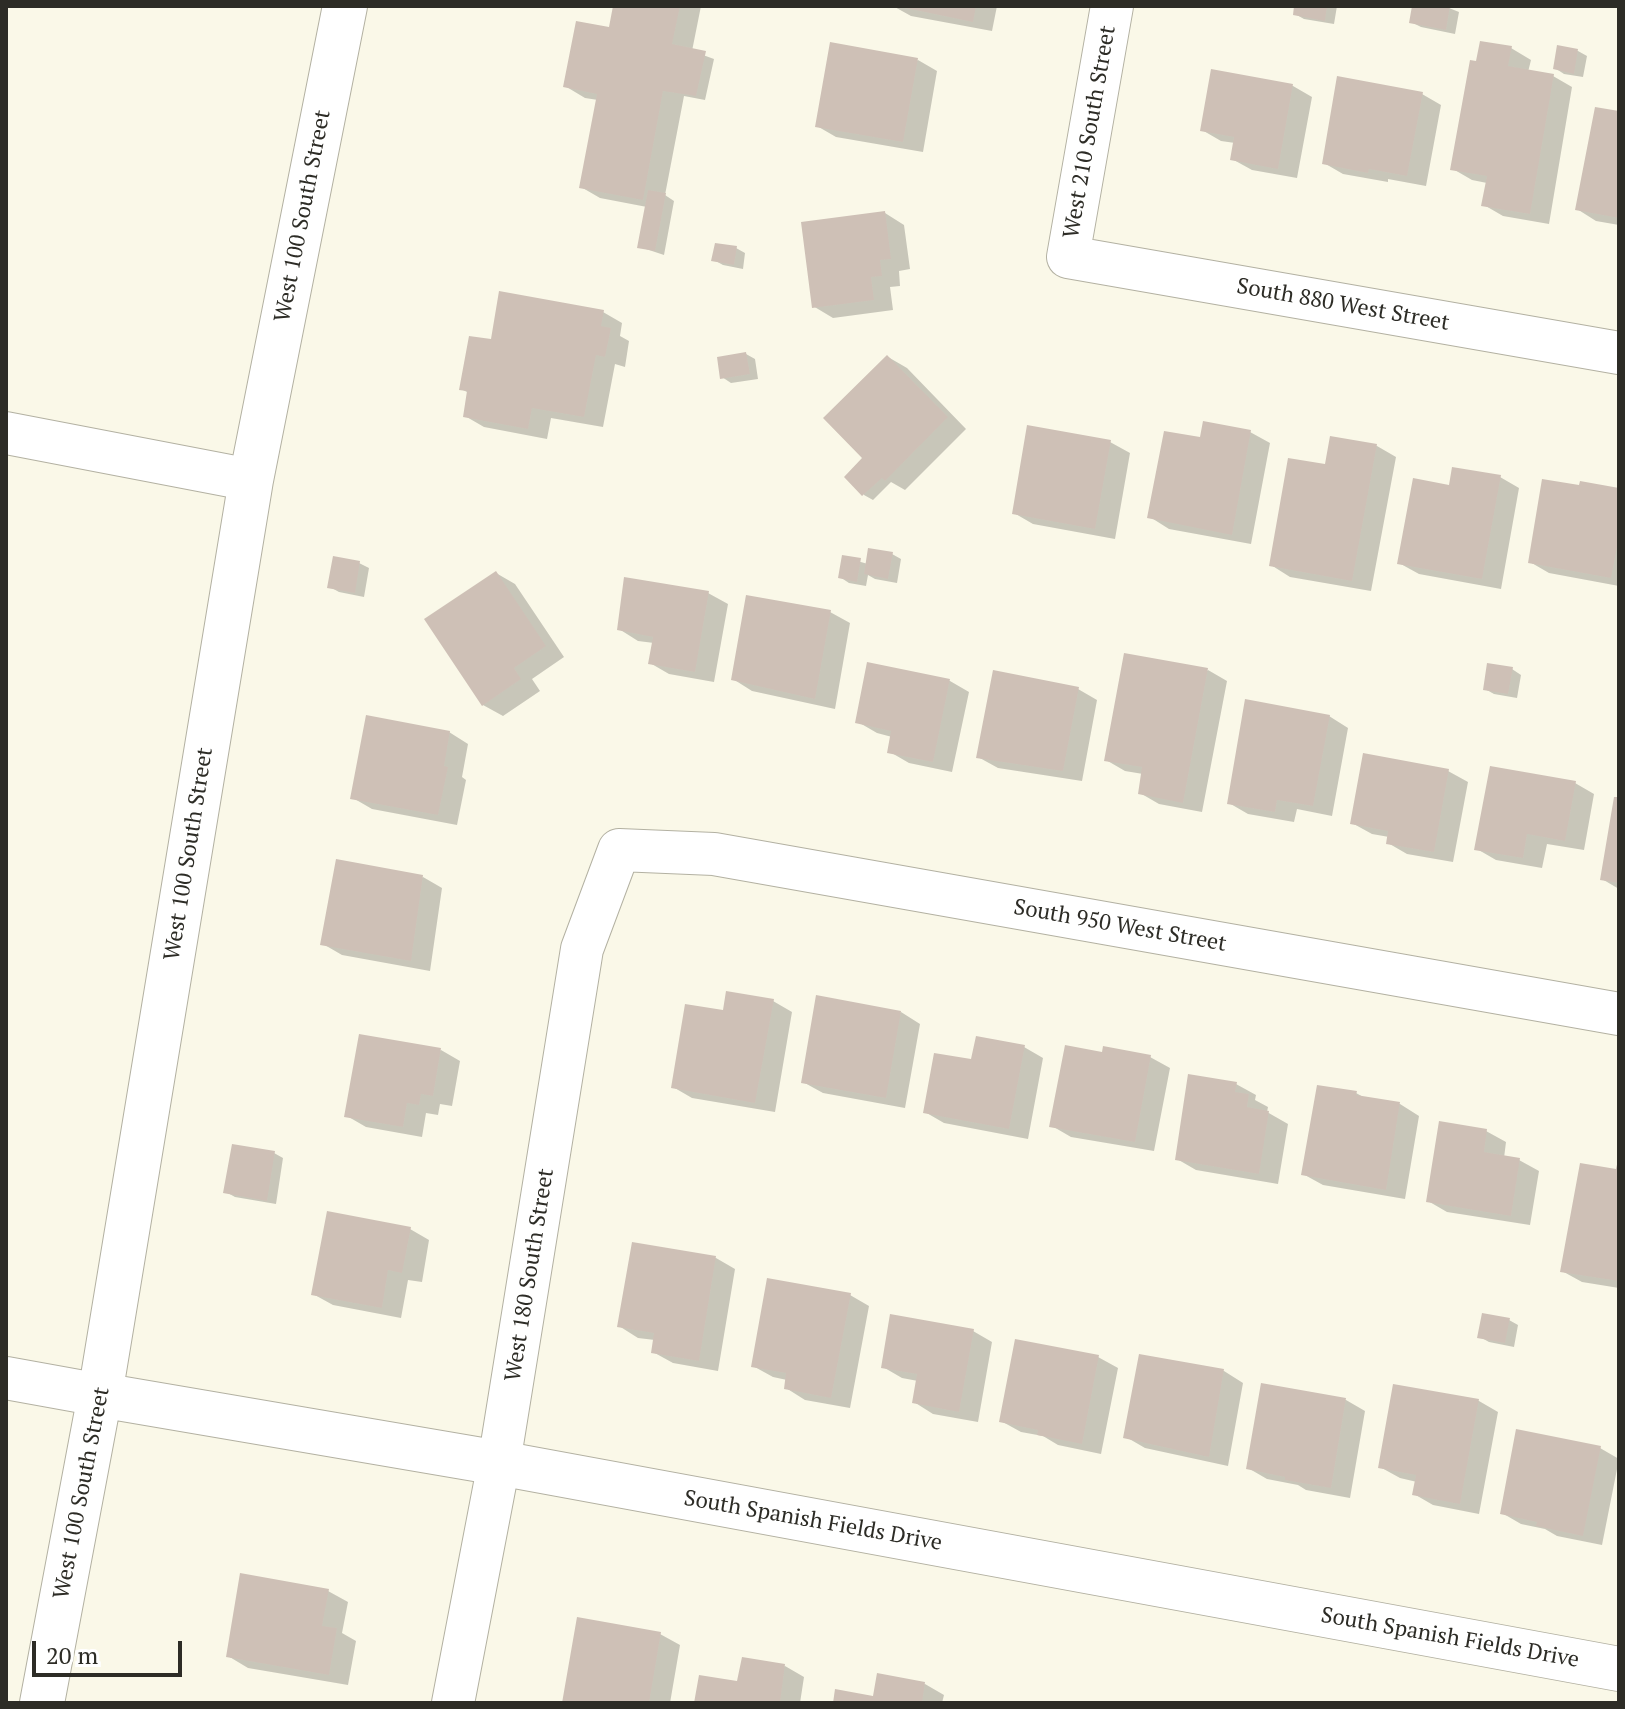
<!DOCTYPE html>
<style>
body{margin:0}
#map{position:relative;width:1625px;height:1709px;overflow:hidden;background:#faf8e8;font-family:"PT Serif",serif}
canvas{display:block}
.frame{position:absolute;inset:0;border:8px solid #2d2c26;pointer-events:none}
.scale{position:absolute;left:32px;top:1641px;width:150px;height:36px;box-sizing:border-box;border:4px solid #2d2c26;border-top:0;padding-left:10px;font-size:24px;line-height:28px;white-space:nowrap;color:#2d2c26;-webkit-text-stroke:6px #fff;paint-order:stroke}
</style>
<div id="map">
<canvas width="1625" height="1709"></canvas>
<div class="frame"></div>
<div class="scale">20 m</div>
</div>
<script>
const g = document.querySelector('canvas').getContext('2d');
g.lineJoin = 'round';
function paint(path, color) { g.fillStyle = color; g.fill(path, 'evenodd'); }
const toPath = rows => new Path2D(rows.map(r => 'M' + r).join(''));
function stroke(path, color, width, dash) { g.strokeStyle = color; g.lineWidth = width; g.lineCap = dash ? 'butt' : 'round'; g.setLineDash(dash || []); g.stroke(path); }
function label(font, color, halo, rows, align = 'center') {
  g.font = font + ' "PT Serif",serif'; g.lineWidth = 6; g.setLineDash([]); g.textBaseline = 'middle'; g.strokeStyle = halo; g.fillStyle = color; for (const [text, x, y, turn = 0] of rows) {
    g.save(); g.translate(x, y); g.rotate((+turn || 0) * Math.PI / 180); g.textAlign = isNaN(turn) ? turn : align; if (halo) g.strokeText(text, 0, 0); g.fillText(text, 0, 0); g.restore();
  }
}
paint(toPath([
 [615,6,701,6,692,51,714,59,705,100,684,96,665,195,674,201,664,255,640,247,647,207,600,198,581,187,598,100,585,98,565,86,610,29],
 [893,6,997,6,992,31,911,16],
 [1297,6,1337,6,1334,24,1304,19,1295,14],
 [1414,6,1444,6,1459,12,1455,34,1421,27,1411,22],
 [1511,48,1531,60,1528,72,1553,76,1572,87,1549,224,1503,216,1484,205,1487,183,1472,180,1453,169,1478,63],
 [1559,48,1578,51,1587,56,1583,77,1564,74,1555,68],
 [918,60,937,71,923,152,836,137,817,126],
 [1212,71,1293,86,1312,97,1297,178,1252,170,1232,159,1235,143,1221,141,1202,130],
 [1422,94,1441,105,1426,186,1388,179,1388,182,1343,174,1324,163],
 [1619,113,1619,225,1596,221,1577,209],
 [885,213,904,225,910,269,899,271,900,286,890,287,893,310,833,318,813,306],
 [736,248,745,253,743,269,723,265,714,260],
 [603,312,622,323,620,336,629,341,625,367,615,364,603,427,551,418,547,439,484,427,465,416,469,393,461,389,492,342],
 [746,354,755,359,758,379,731,383,722,377],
 [888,357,907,368,966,429,905,490,891,482,873,500,864,495,862,461],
 [1250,432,1270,443,1251,544,1169,529,1150,517,1201,440],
 [1331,438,1377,446,1396,457,1371,591,1290,577,1271,565,1326,467],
 [1110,442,1130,453,1115,539,1033,524,1014,513],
 [1500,477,1519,488,1501,589,1419,574,1399,563,1451,487],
 [1619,490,1619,586,1549,573,1530,562],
 [892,554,901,559,897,583,875,579,868,575,866,586,849,583,840,577,843,557,868,564],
 [359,563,369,568,364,597,339,592,330,587],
 [496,573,515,584,564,657,532,679,540,691,503,716,483,705],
 [708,593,728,604,714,682,669,674,650,663,654,643,638,641,619,629],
 [830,612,850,623,835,709,752,691,733,679],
 [868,665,950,681,969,692,952,772,909,763,890,752,892,737,877,733,858,722],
 [1512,669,1521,675,1517,698,1494,694,1485,689],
 [1208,670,1227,681,1202,812,1159,804,1140,793,1143,774,1125,771,1106,760],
 [1078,689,1097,700,1082,781,998,768,978,757],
 [1329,716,1348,728,1332,816,1297,809,1294,822,1248,814,1229,803],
 [449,732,468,744,462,777,466,780,457,825,372,809,353,798],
 [1448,771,1468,782,1453,862,1407,854,1388,843,1389,837,1372,834,1352,823],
 [1575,783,1594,794,1584,850,1547,844,1542,868,1496,860,1477,849],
 [1619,800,1619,889,1602,879],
 [423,877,442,888,430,971,342,955,323,944],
 [773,1001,792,1012,775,1112,692,1098,673,1087,724,1012],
 [901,1012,920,1024,905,1108,823,1093,803,1082],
 [1024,1047,1043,1058,1028,1139,944,1123,925,1112],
 [441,1050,460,1061,452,1106,440,1104,438,1115,426,1113,422,1137,366,1127,347,1116],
 [1150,1057,1170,1068,1154,1151,1071,1137,1052,1126],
 [1236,1084,1256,1095,1255,1100,1268,1107,1267,1112,1288,1124,1278,1184,1196,1170,1177,1159],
 [1356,1093,1367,1099,1400,1104,1419,1116,1405,1199,1323,1185,1303,1174],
 [1486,1131,1506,1142,1504,1158,1519,1160,1539,1171,1530,1225,1447,1212,1428,1201],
 [274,1153,283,1158,276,1204,235,1197,226,1192],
 [1619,1163,1619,1288,1582,1282,1562,1271,1617,1171],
 [410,1229,429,1240,422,1282,408,1280,401,1318,333,1305,313,1294],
 [633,1244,716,1258,735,1269,718,1371,673,1363,653,1352,655,1340,638,1338,619,1326],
 [850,1295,869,1306,850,1408,805,1400,786,1388,787,1380,773,1377,753,1366],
 [1509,1320,1518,1325,1514,1347,1489,1342,1480,1337],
 [973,1331,992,1342,978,1422,933,1414,914,1402,918,1381,902,1378,883,1367],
 [1141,1356,1224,1371,1243,1383,1228,1466,1145,1448,1126,1437],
 [1098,1357,1118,1368,1101,1454,1058,1445,1043,1436,1021,1432,1001,1421],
 [1263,1385,1346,1400,1365,1411,1350,1498,1306,1490,1298,1485,1267,1479,1248,1468],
 [1395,1387,1479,1401,1498,1412,1479,1514,1433,1505,1414,1494,1417,1482,1400,1478,1380,1467],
 [1600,1448,1619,1459,1602,1545,1557,1536,1545,1529,1521,1524,1502,1513],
 [328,1591,348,1602,342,1633,356,1641,348,1685,248,1668,228,1656],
 [660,1634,680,1645,670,1703,564,1703],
 [785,1666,804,1677,800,1703,696,1703],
 [925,1684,944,1695,942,1703,835,1703,874,1698]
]), '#0003');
paint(toPath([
 [613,6,680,6,672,44,706,51,696,96,663,91,643,200,579,188,597,94,563,87,576,21,609,27],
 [896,6,976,6,973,22],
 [1294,6,1327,6,1325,21,1293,15],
 [1412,6,1450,6,1446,30,1409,23],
 [1480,41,1512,46,1508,66,1554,74,1530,214,1481,206,1487,176,1450,170,1470,60,1476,61],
 [830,42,918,58,903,142,815,127],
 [1557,45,1578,49,1574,74,1553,69],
 [1211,69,1293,84,1278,169,1230,160,1234,137,1200,131],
 [1337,76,1423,92,1407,176,1369,169,1368,173,1322,164],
 [1595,107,1619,111,1619,218,1575,210],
 [648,190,666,193,655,251,637,248],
 [885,211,891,259,880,260,882,276,871,277,874,300,812,308,801,222],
 [715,243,737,246,734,265,711,261],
 [499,291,604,310,601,326,611,328,605,357,596,355,584,417,532,408,528,429,463,417,467,391,459,390,469,336,491,339],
 [746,352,750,374,720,379,717,357],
 [887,355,948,417,885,481,882,478,862,496,844,477,862,458,823,418],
 [1203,421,1251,430,1232,535,1147,518,1164,431,1200,437],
 [1027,425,1111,440,1095,529,1012,514],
 [1330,436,1377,444,1352,581,1269,566,1288,458,1325,464],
 [1452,467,1501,475,1482,579,1397,564,1413,478,1449,485],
 [1542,479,1579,485,1580,481,1619,488,1619,537,1611,578,1528,563],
 [868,548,893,552,888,579,864,574],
 [842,555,861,558,857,582,838,578],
 [333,556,360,561,355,593,327,588],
 [496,571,546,646,514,668,521,679,482,706,424,619],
 [624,577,709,591,695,672,648,664,653,637,617,630],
 [746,595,831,610,815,699,731,680],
 [1124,653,1208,668,1183,803,1138,794,1142,767,1104,761],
 [867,662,950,679,933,762,887,753,891,731,855,723],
 [1487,663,1513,667,1508,694,1483,690],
 [993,670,1079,687,1063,771,976,758],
 [1245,699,1330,715,1313,806,1277,800,1275,812,1227,804],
 [366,715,450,731,444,766,448,767,438,815,350,799],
 [1363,753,1449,769,1434,852,1386,844,1388,831,1350,824],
 [1490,766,1576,781,1565,841,1527,834,1523,858,1474,850],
 [1614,797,1619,797,1619,883,1600,880],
 [336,859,423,875,411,961,320,945],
 [726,991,774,999,755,1103,671,1088,685,1004,723,1010],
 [816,995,901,1011,886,1098,801,1083],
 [359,1034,441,1048,433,1096,421,1094,419,1105,407,1103,403,1127,344,1117],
 [976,1036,1025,1045,1009,1129,923,1113,934,1053,971,1059],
 [1065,1045,1102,1052,1103,1046,1151,1055,1135,1142,1049,1127],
 [1188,1074,1237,1082,1235,1092,1249,1094,1247,1107,1269,1111,1259,1174,1175,1160],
 [1317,1085,1357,1091,1356,1095,1400,1102,1386,1190,1301,1175],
 [1439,1121,1487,1129,1484,1152,1520,1158,1511,1216,1426,1202],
 [232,1144,275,1151,267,1201,223,1193],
 [1618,1160,1619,1281,1560,1272,1580,1163,1616,1169],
 [327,1211,411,1227,402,1273,388,1270,382,1308,311,1295],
 [632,1242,716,1256,699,1361,651,1353,654,1333,617,1327],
 [767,1278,851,1293,831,1398,784,1389,786,1373,751,1367],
 [1482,1313,1510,1318,1505,1343,1477,1338],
 [890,1314,974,1329,959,1412,912,1403,917,1374,881,1368],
 [1015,1339,1099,1355,1082,1444,1037,1435,1038,1430,999,1422],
 [1139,1354,1224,1369,1209,1457,1123,1438],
 [1261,1383,1346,1398,1331,1488,1285,1480,1285,1477,1246,1469],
 [1393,1384,1479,1399,1460,1504,1412,1495,1416,1475,1378,1468],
 [1516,1429,1601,1446,1583,1536,1536,1526,1537,1522,1500,1514],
 [240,1573,329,1589,322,1626,337,1628,329,1675,226,1657],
 [577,1617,661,1632,649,1703,562,1703],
 [742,1657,785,1664,780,1703,694,1703,699,1675,737,1681],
 [877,1673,925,1682,922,1703,833,1703,835,1689,873,1696]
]), '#cec0b6');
const minor = toPath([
 [1112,6,1068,257,1619,353],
 [6,433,251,480],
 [6,1378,100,1395],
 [453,1703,499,1463,582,949,619,850,714,854,1619,1014]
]);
const tertiary = toPath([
 [100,1395,499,1463,1619,1669],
 [42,1703,100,1395,251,480,345,6]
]);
stroke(minor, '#b3b1a2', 44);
stroke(tertiary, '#b3b1a2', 46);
stroke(minor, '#fff', 42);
stroke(tertiary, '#fff', 44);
label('22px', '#2d2c26', '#fff', [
 ["West 210 South Street",1090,132,-80],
 ["West 100 South Street",303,216,-79],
 ["South 880 West Street",1343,305,10],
 ["West 100 South Street",189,854,-81],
 ["South 950 West Street",1120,926,10],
 ["West 180 South Street",530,1275,-81],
 ["West 100 South Street",82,1493,-79],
 ["South Spanish Fields Drive",813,1521,10],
 ["South Spanish Fields Drive",1450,1638,10]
]);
</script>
